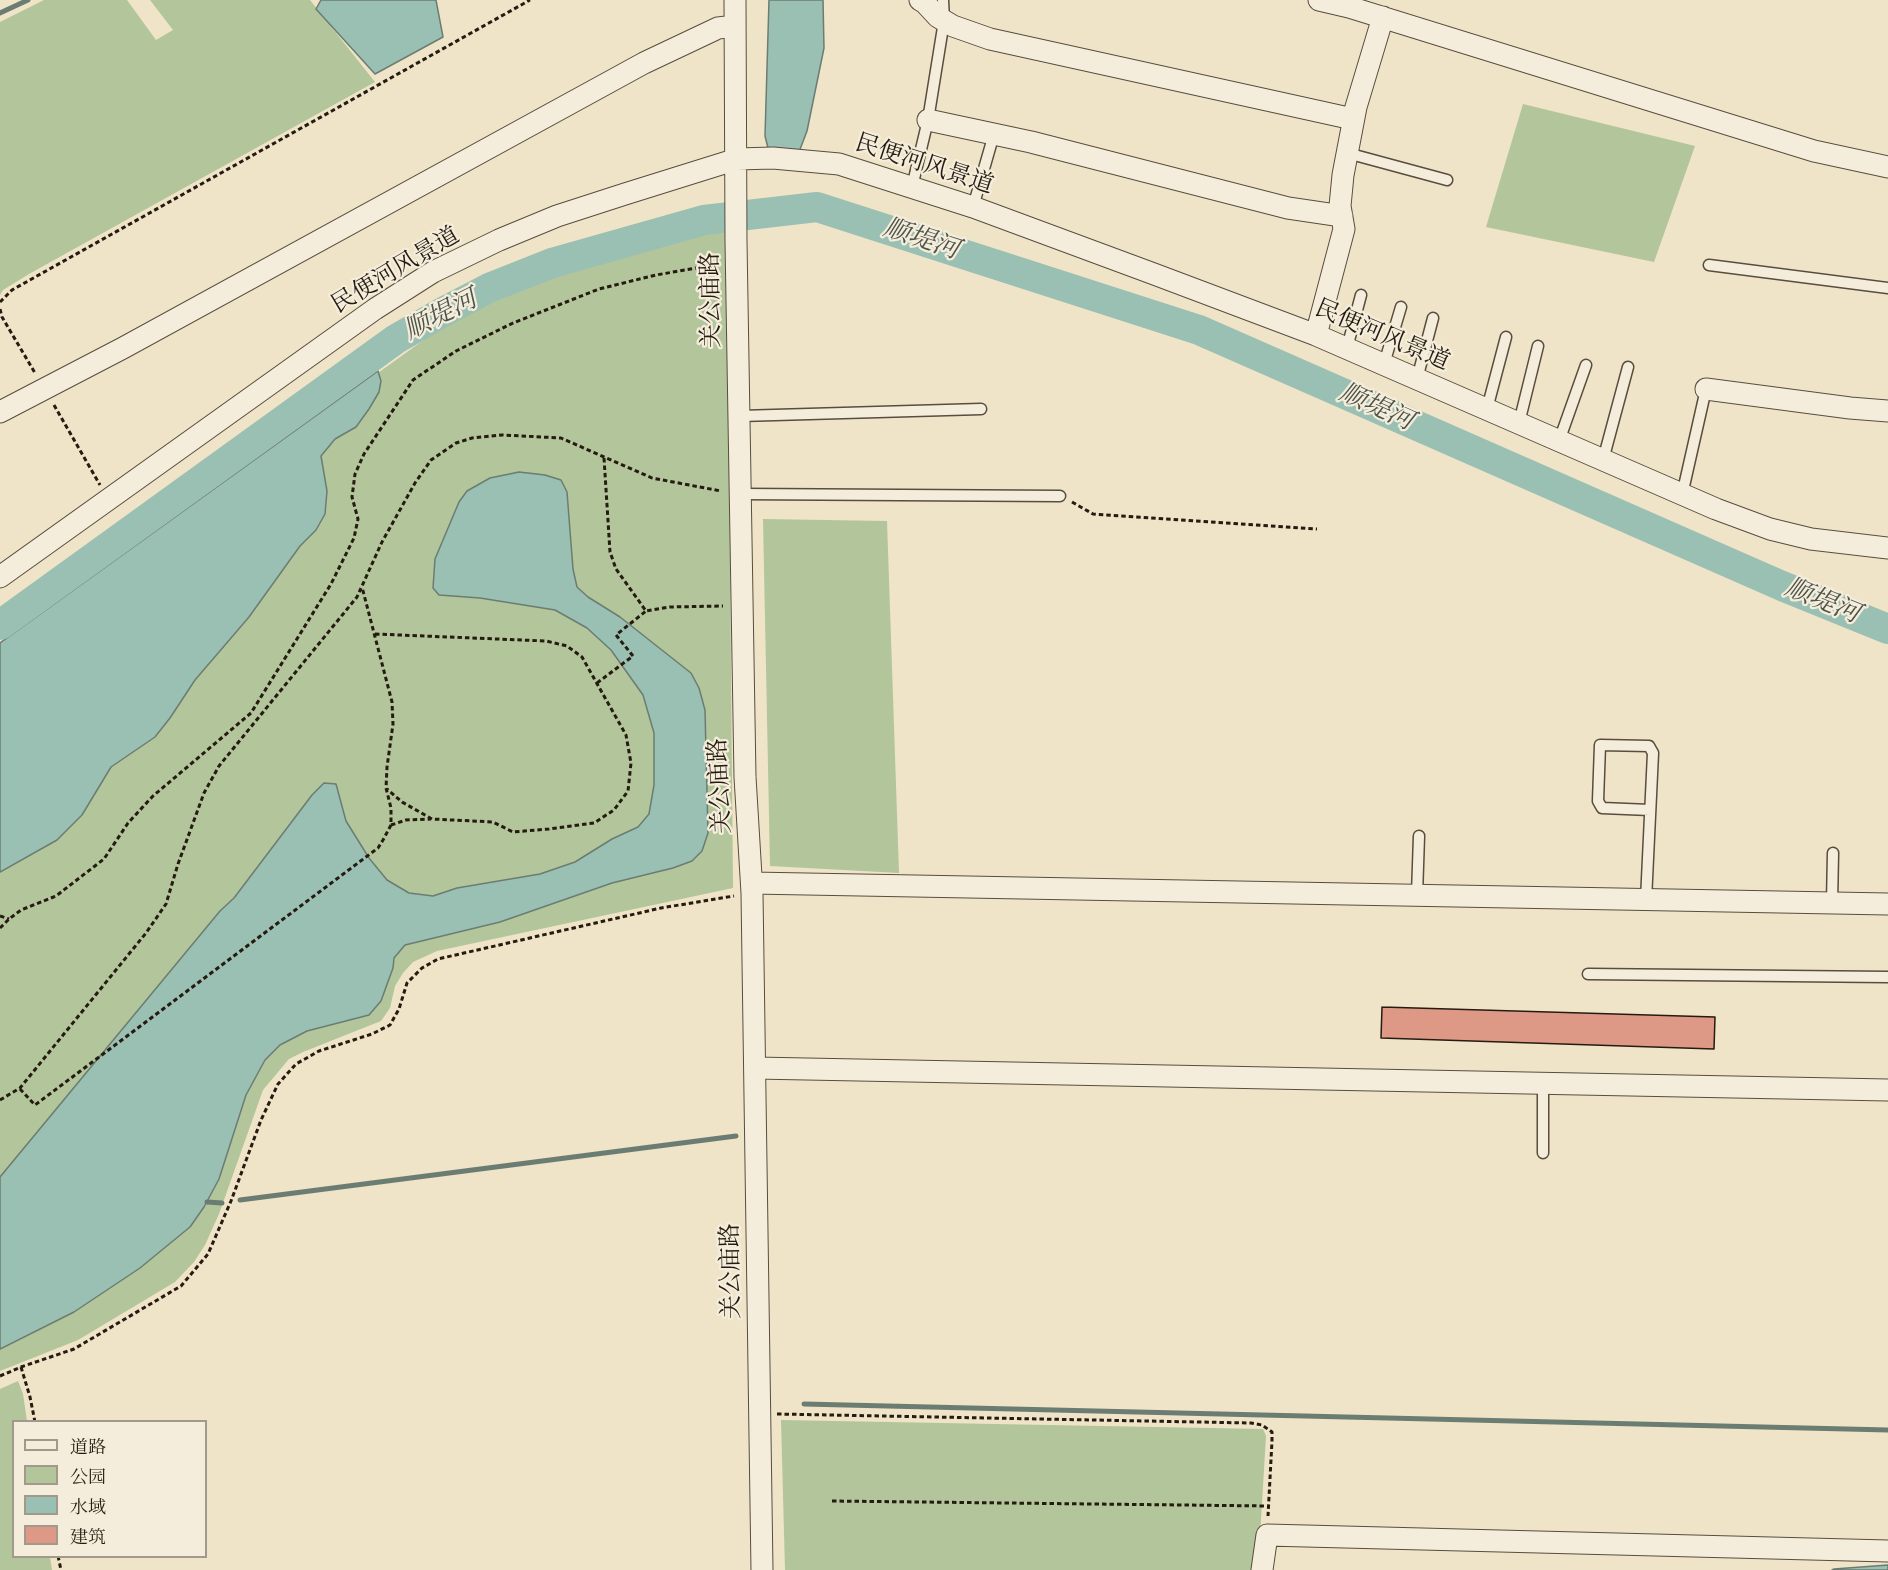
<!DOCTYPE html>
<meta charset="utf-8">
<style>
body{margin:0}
#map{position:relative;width:1888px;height:1570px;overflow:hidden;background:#efe4c7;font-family:"IM FELL Great Primer","Noto Serif SC",serif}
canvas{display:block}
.legend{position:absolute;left:12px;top:1420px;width:195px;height:138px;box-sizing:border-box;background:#f5eddb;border:2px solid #a2998a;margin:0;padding:8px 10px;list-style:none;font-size:18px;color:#251b11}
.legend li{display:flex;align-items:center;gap:12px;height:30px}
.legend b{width:30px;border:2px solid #a2998a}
</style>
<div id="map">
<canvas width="1888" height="1570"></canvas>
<ul class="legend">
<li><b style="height:8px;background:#f5eddb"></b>道路</li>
<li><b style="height:16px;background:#b3c59a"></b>公园</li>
<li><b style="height:16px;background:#9abfb3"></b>水域</li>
<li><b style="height:16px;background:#de9986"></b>建筑</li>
</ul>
</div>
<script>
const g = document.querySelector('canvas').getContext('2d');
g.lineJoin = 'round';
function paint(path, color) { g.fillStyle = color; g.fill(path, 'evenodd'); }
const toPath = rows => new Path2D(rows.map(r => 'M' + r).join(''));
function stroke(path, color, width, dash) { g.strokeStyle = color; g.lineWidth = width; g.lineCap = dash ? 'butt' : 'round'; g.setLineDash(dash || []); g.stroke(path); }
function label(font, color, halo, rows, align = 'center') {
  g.font = font + ' "IM FELL Great Primer","Noto Serif SC",serif'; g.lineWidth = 4.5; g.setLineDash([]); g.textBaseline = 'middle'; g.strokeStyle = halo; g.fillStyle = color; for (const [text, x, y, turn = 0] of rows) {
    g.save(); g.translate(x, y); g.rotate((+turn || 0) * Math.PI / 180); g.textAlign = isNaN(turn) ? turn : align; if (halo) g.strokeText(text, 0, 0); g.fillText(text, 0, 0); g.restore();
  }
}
paint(toPath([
 [44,0,127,0,156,40,173,30,150,0,310,0,375,82,29,274,3,290,0,295,0,22],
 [1523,104,1695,146,1654,262,1486,227],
 [727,231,733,888,437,951,413,962,403,973,395,986,390,1008,381,1021,303,1052,289,1059,263,1090,219,1214,205,1245,194,1262,175,1282,78,1340,0,1371,0,645,439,329,494,302,557,276,659,242,706,232],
 [763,519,887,521,899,873,770,866],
 [18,1381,23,1394,27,1421,14,1422,14,1556,50,1557,52,1570,0,1570,0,1389],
 [781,1420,1263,1429,1266,1436,1258,1570,785,1570]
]), '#b3c59a');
const water = toPath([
 [321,0,436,0,443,37,375,74,316,9,321,0],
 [769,0,823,0,824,48,807,131,799,152,768,148,765,136,769,0],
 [378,371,381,381,379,392,369,409,356,427,335,439,321,456,327,491,325,514,316,530,300,546,249,617,195,680,170,718,155,737,111,767,82,815,57,840,0,872,0,643,378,371],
 [519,472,545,475,561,480,567,492,573,569,577,587,588,597,620,617,691,673,699,688,705,710,708,833,702,851,692,861,673,868,612,883,500,922,405,945,394,958,393,968,381,1001,369,1015,307,1031,280,1045,265,1060,246,1095,219,1179,204,1207,190,1227,140,1268,74,1312,0,1349,0,1177,220,911,234,898,312,795,324,783,336,784,346,821,369,858,387,880,409,893,433,896,457,888,540,874,575,862,612,839,638,827,649,814,654,785,654,733,643,695,611,650,587,628,555,610,480,598,439,595,433,588,435,559,459,502,467,491,490,478,519,472],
 [1888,1565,1888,1570,1832,1570,1834,1569,1888,1565]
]);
paint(water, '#9abfb3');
stroke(water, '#6b7d72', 1.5);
stroke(toPath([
 [0,13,28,0],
 [240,1200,736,1136],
 [207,1202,222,1203],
 [804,1404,1888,1430]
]), '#6b7d72', 5);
stroke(toPath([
 [0,625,396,339,443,312,489,288,552,263,704,220,817,207,1199,330,1782,586,1888,629]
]), '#9abfb3', 30);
const building = toPath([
 [1382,1007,1715,1017,1714,1049,1381,1038,1382,1007]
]);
paint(building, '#de9986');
stroke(building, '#251b11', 1.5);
const lane = toPath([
 [1347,153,1447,180],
 [912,187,928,120,944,21,943,0],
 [973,207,994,134],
 [1709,265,1888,288],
 [1347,348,1361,295],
 [1384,364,1401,307],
 [1417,379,1433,318],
 [1487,409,1506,337],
 [740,416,981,409],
 [1519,423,1538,346],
 [1559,441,1586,365],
 [1603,460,1628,367],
 [741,494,1060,496],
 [1682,495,1706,389],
 [1417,895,1419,836],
 [1646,900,1653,753,1649,746,1600,745,1598,801,1602,808,1650,810],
 [1832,903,1833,853],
 [1588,974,1888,977],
 [1543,1153,1543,1083]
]);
const street = toPath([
 [735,0,736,241,745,777,752,893,762,1570],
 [920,0,925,3,938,17,953,26,990,39,1353,119],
 [1319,0,1349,7,1814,151,1888,167],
 [928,120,1031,142,1288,208,1342,216],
 [1316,335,1344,229,1340,206,1343,175,1356,107,1383,17],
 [1706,389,1850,408,1888,411],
 [0,412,123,348,644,63,718,28,735,26],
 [0,577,375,309,433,272,499,240,557,216,625,194,737,159,773,158,839,164,973,207,1154,274,1316,335,1716,509,1770,529,1811,539,1888,548],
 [752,883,1888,904],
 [755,1068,1888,1090],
 [1262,1570,1267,1535,1888,1551]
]);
stroke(lane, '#584d3e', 13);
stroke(street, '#584d3e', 23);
stroke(toPath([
 [0,302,12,290,530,0],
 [0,309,2,317,35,373],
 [54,405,100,485],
 [604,458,610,552,616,569,646,611,670,607,723,606],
 [1072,502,1093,514,1317,529],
 [375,634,546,641,567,646,582,657,626,735,631,763,628,791,614,810,594,823,549,829,513,832,493,822,432,819,402,802,387,789],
 [597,683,633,656,616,635,646,611],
 [391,825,406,820,431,819],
 [0,916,9,919],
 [0,928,9,919,21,910,56,896,104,859,128,823,153,796,251,713,331,584,354,538,358,519,352,497,355,474,364,454,413,380,456,351,513,323,599,289,656,275,720,264],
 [20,1089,35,1105,378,848,383,840,391,825,391,808,386,788,387,767,393,724,392,702,362,587],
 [0,1100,20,1088,146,933,166,904,178,864,204,793,219,766,357,597,382,542,415,483,431,460,456,443,472,438,502,435,561,438,652,478,721,491],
 [21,1367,30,1397,35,1422],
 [0,1376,21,1367,74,1349,181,1286,208,1254,231,1201,261,1120,278,1084,296,1064,319,1051,372,1034,390,1025,399,1009,407,983,422,968,438,959,661,908,734,896],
 [777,1414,1251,1423,1262,1425,1272,1432,1272,1441,1268,1516],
 [832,1501,1269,1506],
 [58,1556,61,1570]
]), '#251b11', 3, [4.5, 3]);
stroke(lane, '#f5eddb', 10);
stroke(street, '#f5eddb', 21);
label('24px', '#251b11', '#f5eddb', [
 ["民便河风景道",924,165,18],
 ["民便河风景道",396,271,-31],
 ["关公庙路",712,300,-91],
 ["民便河风景道",1382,336,23],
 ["关公庙路",721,786,-93],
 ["关公庙路",732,1271,-91]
]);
label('italic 26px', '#4e544a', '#f5eddb', [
 ["顺堤河",921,240,18],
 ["顺堤河",441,316,-27],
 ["顺堤河",1376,408,24],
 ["顺堤河",1822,602,22]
]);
</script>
